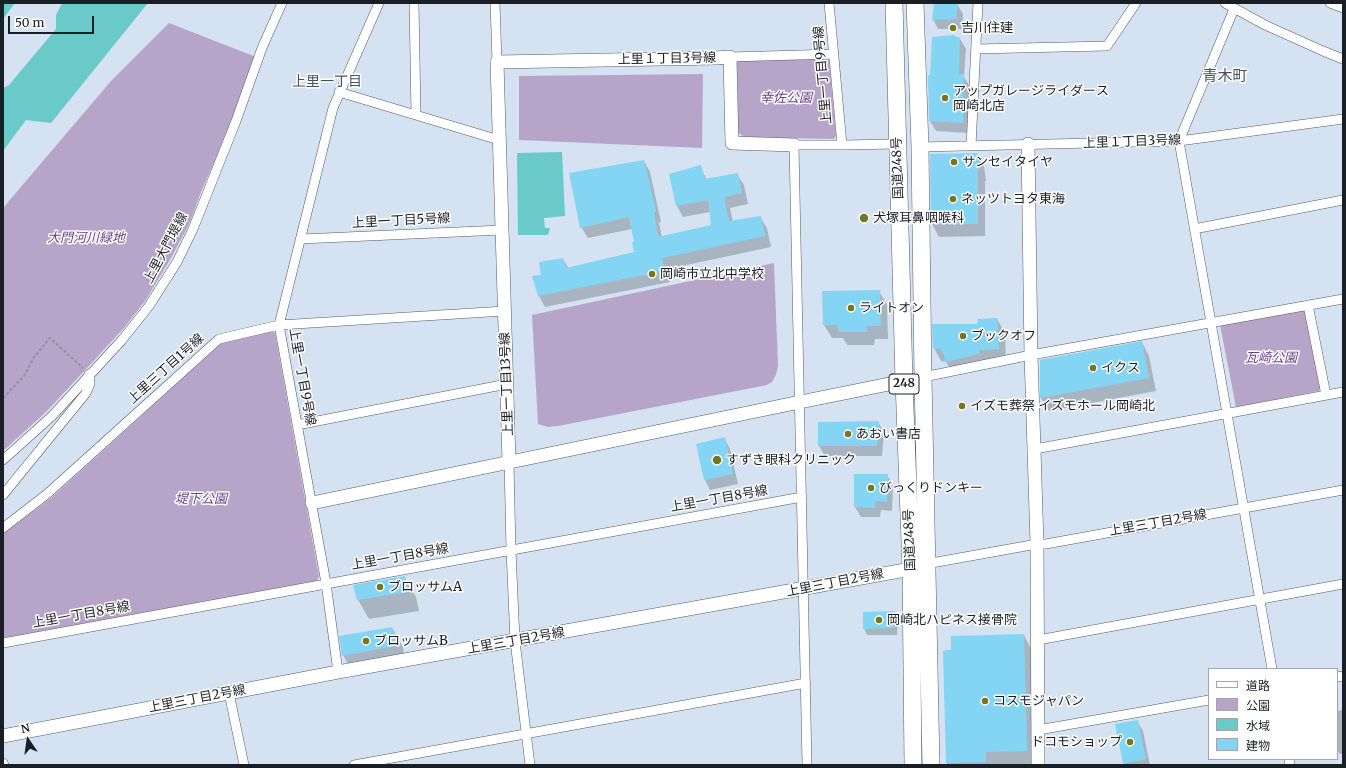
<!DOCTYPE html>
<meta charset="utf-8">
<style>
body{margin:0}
#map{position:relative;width:1346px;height:768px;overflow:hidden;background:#d4e2f2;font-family:Merriweather,"Noto Sans JP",serif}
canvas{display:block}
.frame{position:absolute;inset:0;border:4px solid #1a1f25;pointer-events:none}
.legend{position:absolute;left:1208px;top:668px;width:130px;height:92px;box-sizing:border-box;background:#fff;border:1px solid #a3a5a8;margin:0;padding:5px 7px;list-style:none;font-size:12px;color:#1a1f25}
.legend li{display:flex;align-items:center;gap:8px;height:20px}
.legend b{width:20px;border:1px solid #a3a5a8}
.north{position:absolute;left:8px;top:720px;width:40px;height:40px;-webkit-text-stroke:3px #fff;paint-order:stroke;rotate:347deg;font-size:11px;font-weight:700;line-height:16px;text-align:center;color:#1a1f25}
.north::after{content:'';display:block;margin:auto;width:14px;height:18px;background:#1a1f25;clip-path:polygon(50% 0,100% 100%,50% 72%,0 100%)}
.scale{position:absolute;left:8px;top:16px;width:86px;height:18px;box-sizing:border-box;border:2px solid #1a1f25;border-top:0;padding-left:5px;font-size:12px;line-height:14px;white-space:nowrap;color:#1a1f25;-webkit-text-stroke:3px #fff;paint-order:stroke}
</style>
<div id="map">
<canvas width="1346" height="768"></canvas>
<div class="frame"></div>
<ul class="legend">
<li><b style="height:5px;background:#fff"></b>道路</li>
<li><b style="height:11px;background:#b7a5c9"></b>公園</li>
<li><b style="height:11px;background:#6ac9c9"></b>水域</li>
<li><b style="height:11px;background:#83d5f3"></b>建物</li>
</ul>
<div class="north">N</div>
<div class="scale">50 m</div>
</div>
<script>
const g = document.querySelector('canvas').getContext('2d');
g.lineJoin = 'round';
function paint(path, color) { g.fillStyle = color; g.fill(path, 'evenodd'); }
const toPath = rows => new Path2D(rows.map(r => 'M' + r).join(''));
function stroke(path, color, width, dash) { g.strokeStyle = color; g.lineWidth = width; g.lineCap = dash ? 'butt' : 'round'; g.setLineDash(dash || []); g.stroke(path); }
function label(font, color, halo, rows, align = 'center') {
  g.font = font + ' Merriweather,"Noto Sans JP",serif'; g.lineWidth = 3; g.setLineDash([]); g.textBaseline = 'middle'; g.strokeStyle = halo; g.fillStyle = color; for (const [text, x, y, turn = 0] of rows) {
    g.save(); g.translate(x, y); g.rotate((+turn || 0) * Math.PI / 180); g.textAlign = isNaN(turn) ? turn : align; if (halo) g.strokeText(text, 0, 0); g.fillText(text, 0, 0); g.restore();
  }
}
paint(toPath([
 [169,23,256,57,230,126,201,192,190,222,171,258,145,301,123,329,73,383,46,412,3,451,3,208,111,81],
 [825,57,829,60,836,136,833,139,744,137,738,132,737,62,740,59],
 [703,74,702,148,519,140,519,76],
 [774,263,778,366,776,375,772,382,767,385,558,426,548,427,538,424,532,315],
 [1302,310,1307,314,1321,387,1319,391,1236,407,1220,325],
 [271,331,275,333,319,577,316,581,3,638,3,534,51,498,222,343]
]), '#b7a5c9');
paint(toPath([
 [3,3,15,3,3,19],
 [62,3,148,3,51,123,26,120,3,151,3,88,9,85,56,29,56,15],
 [562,152,565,216,544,218,545,228,550,228,548,235,518,235,517,153]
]), '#6ac9c9');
paint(toPath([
 [957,4,963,14,962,29,938,29,933,19],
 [960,39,966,49,964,77,969,85,968,133,936,131,930,121,931,76],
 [977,154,984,166,986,181,985,181,985,236,939,237,932,224,931,155],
 [644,161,650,172,661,222,659,223,662,237,712,226,710,212,683,217,677,206,670,174,700,167,707,180,737,174,744,185,748,204,730,208,733,222,760,217,767,228,771,247,668,269,670,282,545,307,539,296,534,277,543,275,563,259,569,269,635,253,635,243,632,229,588,238,581,227],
 [879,291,887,305,888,339,875,339,874,345,847,345,843,338,832,338,824,325],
 [997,319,1005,333,1006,362,954,375,946,362,941,361,934,348],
 [1142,342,1149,356,1156,391,1049,411,1041,398,1041,360],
 [878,422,884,432,882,456,825,456,819,446],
 [725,439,730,449,738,484,710,490,705,480],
 [887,475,893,485,892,511,881,510,880,517,861,517,855,507],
 [404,577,416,597,419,611,369,619,358,600],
 [894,612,898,619,897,635,867,635,864,628],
 [392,628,403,647,406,666,354,675,343,655],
 [1024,635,1031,649,1034,764,947,765,944,651],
 [1343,710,1343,754,1340,754,1337,750,1337,711],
 [1137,721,1143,731,1150,765,1124,765,1124,764]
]), '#0003');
paint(toPath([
 [934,3,958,3,956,19,932,20],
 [953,35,960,38,959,74,964,74,963,123,929,121,928,76,930,75,932,37],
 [977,153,979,169,978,169,978,224,931,224,930,154],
 [644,160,656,211,654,212,658,237,711,225,708,200,676,206,669,174,701,165,705,179,738,173,742,193,724,197,729,221,761,216,765,236,662,258,665,271,538,296,532,276,541,275,539,262,563,258,566,268,634,252,632,242,634,242,629,217,580,228,569,173],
 [880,290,881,326,867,326,867,332,839,332,837,325,823,325,822,291],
 [997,318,999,349,980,350,978,354,945,362,944,355,940,349,933,348,932,324,977,324,978,319],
 [1142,341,1149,378,1040,398,1040,360],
 [879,421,877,446,818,446,818,422],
 [725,437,733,474,704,480,696,444],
 [854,474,888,474,887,502,876,501,875,508,854,507],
 [405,576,408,592,357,600,353,585],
 [895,611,894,628,863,629,863,612],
 [392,627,395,646,342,656,339,636],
 [1024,634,1027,751,986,752,986,762,946,763,943,651,951,650,951,636],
 [1138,720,1146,759,1123,764,1115,724]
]), '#83d5f3');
const street = toPath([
 [414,3,416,115],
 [495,3,497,62],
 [829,3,842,145],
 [1225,3,1265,25,1323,51,1343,59],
 [1330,3,1343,8],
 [1234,9,1179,141,1272,669],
 [976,49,1107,46,1136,3],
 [730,57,834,54],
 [339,92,499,140],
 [971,146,978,3],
 [920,147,1179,141,1343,119],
 [1194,229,1343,200],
 [301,239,502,230],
 [1308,305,1326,395],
 [904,381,1031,355,1343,299],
 [297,425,507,384],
 [1035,449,1343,392],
 [3,460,52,416,122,340,149,306,177,262,193,229,236,121,262,48,282,3],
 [509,462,511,550,515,641,530,765],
 [3,495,86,393,90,384,89,374],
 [3,528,47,494,219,339,279,325,505,311],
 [926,564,1037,544,1046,544,1343,490],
 [1038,640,1343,584],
 [3,643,802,497],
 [338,672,326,583,279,325,333,108,379,3],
 [1337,677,1343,676],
 [229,693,244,765],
 [1038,730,1209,700],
 [1289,759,1290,765],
 [3,763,4,765],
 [354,765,806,683],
 [807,765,794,145,842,145,897,144]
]);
const secondary = toPath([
 [1028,144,1031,355,1037,544,1038,765],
 [509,462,497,62,716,58,730,57,732,143,794,145],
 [312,503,800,402,904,381],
 [3,736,338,672,911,569]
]);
const highway = toPath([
 [894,3,904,381,911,569,913,765],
 [915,3,920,147,923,377,931,765]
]);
stroke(street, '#505c6a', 10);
stroke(secondary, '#505c6a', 14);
stroke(highway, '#505c6a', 18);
stroke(toPath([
 [3,398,24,376,34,357,50,338,83,368]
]), '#8a95a1', 2, [3, 2]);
stroke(street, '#fff', 9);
stroke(secondary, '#fff', 13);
stroke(highway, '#fff', 17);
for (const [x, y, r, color] of [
 [953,28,4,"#75761d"],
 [945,98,4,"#75761d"],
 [954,162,4,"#75761d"],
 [953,199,4,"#75761d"],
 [864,218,5,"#75761d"],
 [652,274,4,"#75761d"],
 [851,308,4,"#75761d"],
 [963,336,4,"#75761d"],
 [1093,368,4,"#75761d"],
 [962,406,4,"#75761d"],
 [848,434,4,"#75761d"],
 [717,460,5,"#75761d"],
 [871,488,4,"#75761d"],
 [380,587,4,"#75761d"],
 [879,620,4,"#75761d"],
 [366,641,4,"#75761d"],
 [985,701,4,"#75761d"],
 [1130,742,4,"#75761d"]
]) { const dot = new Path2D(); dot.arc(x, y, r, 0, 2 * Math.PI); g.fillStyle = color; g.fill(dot); stroke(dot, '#fff', 1.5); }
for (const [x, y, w] of [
 [904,384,30]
]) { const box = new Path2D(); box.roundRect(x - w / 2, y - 10, w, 20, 3); g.fillStyle = '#fff'; g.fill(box); stroke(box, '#1a1f25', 1); }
label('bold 12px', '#1a1f25', null, [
 ["248",904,384]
]);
label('13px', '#1a1f25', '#fff', [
 ["吉川住建",961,28],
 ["アップガレージライダース",953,91],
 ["岡崎北店",953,106],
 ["サンセイタイヤ",962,162],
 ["ネッツトヨタ東海",961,199],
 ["犬塚耳鼻咽喉科",873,218],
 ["岡崎市立北中学校",660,274],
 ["ライトオン",859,308],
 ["ブックオフ",971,336],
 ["イクス",1101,368],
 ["イズモ葬祭 イズモホール岡崎北",970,406],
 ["あおい書店",856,434],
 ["すずき眼科クリニック",726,460],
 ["びっくりドンキー",879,488],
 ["ブロッサムA",388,587],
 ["岡崎北ハピネス接骨院",887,620],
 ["ブロッサムB",374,641],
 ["コスモジャパン",993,701],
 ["ドコモショップ",1122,742,"right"]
], 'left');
label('13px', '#1a1f25', '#fff', [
 ["上里１丁目3号線",667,59,-1],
 ["上里一丁目9号線",823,75,-95],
 ["上里１丁目3号線",1132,142,-2],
 ["国道248号",898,168,-92],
 ["上里一丁目5号線",401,221,-3],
 ["上里大門堤線",166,248,-62],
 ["上里三丁目1号線",166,369,-42],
 ["上里一丁目9号線",302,377,80],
 ["上里一丁目13号線",507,384,-92],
 ["上里一丁目8号線",719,499,-10],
 ["上里三丁目2号線",1158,523,-10],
 ["国道248号",910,540,-92],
 ["上里一丁目8号線",400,557,-10],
 ["上里三丁目2号線",835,583,-11],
 ["上里一丁目8号線",81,615,-10],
 ["上里三丁目2号線",516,641,-10],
 ["上里三丁目2号線",197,699,-11]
]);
label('italic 13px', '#6a418a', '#fff', [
 ["幸佐公園",786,98],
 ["大門河川緑地",86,238],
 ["瓦崎公園",1271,358],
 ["堤下公園",201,499]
]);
label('14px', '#46525f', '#fff', [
 ["上里一丁目",327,82]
]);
label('15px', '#46525f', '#fff', [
 ["青木町",1225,77]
]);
</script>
